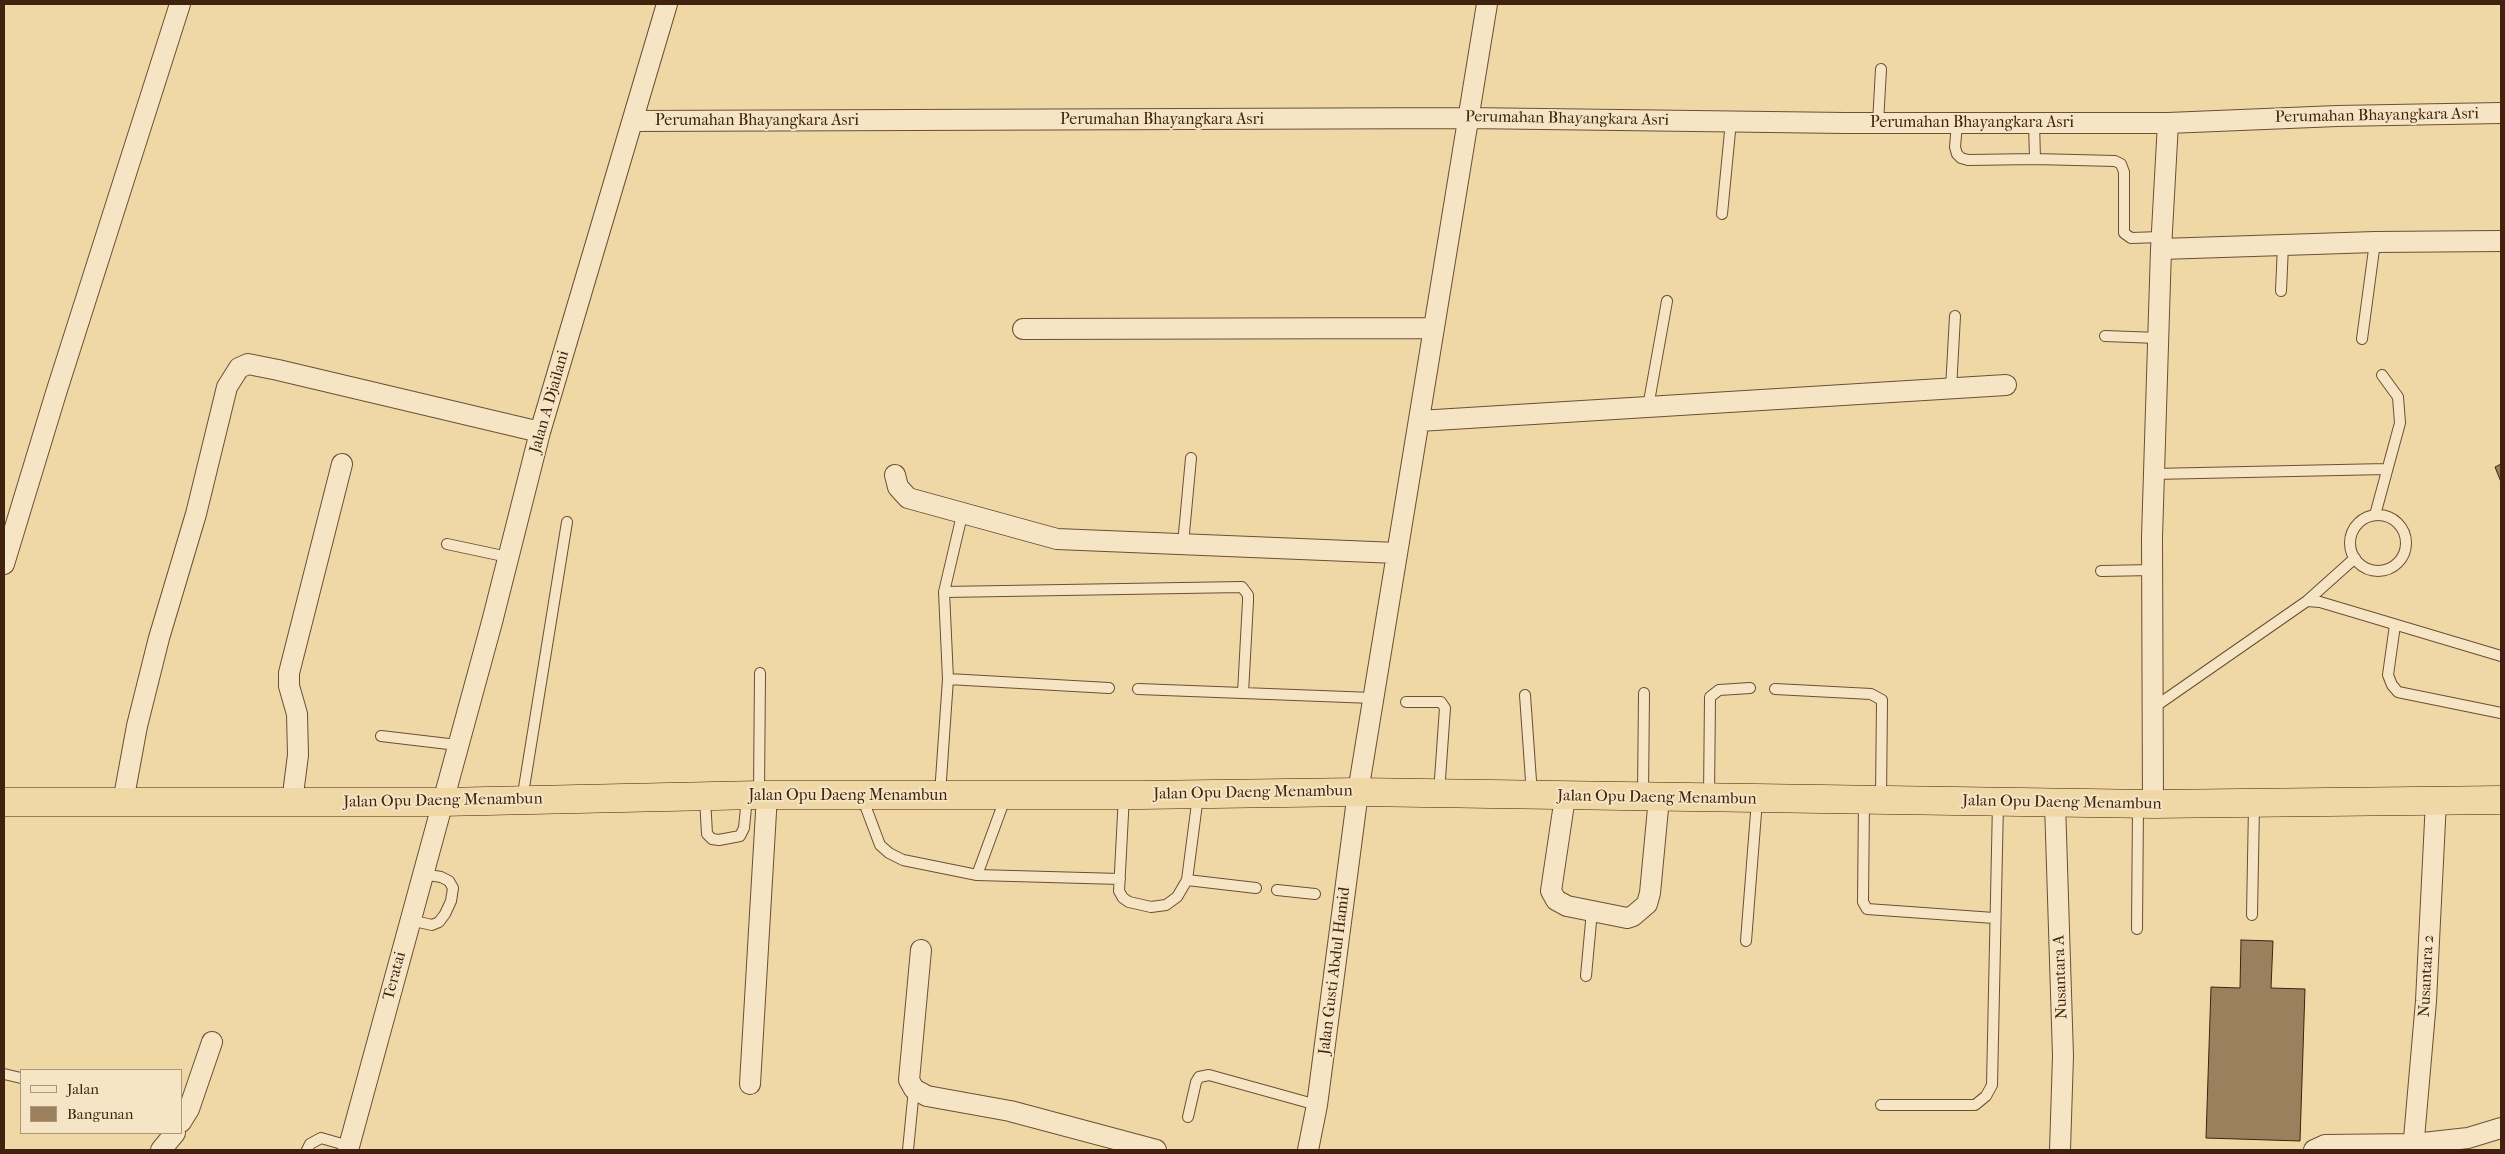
<!DOCTYPE html>
<style>
body{margin:0}
#map{position:relative;width:2505px;height:1154px;overflow:hidden;background:#f0d7a6;font-family:"IM FELL French Canon",serif}
canvas{display:block}
.frame{position:absolute;inset:0;border:5px solid #40220e;pointer-events:none}
.legend{position:absolute;left:20px;top:1069px;width:162px;height:65px;box-sizing:border-box;background:#f5e5c5;border:1px solid #ad977c;margin:0;padding:6px 9px;list-style:none;font-size:15px;color:#40220e}
.legend li{display:flex;align-items:center;gap:10px;height:25px}
.legend b{width:25px;border:1px solid #ad977c}
</style>
<div id="map">
<canvas width="2505" height="1154"></canvas>
<div class="frame"></div>
<ul class="legend">
<li><b style="height:6px;background:#f5e5c5"></b>Jalan</li>
<li><b style="height:14px;background:#9c805d"></b>Bangunan</li>
</ul>
</div>
<script>
const g = document.querySelector('canvas').getContext('2d');
g.lineJoin = 'round';
function paint(path, color) { g.fillStyle = color; g.fill(path, 'evenodd'); }
const toPath = rows => new Path2D(rows.map(r => 'M' + r).join(''));
function stroke(path, color, width, dash) { g.strokeStyle = color; g.lineWidth = width; g.lineCap = dash ? 'butt' : 'round'; g.setLineDash(dash || []); g.stroke(path); }
function label(font, color, halo, rows, align = 'center') {
  g.font = font + ' "IM FELL French Canon",serif'; g.lineWidth = 4; g.setLineDash([]); g.textBaseline = 'middle'; g.strokeStyle = halo; g.fillStyle = color; for (const [text, x, y, turn = 0] of rows) {
    g.save(); g.translate(x, y); g.rotate((+turn || 0) * Math.PI / 180); g.textAlign = isNaN(turn) ? turn : align; if (halo) g.strokeText(text, 0, 0); g.fillText(text, 0, 0); g.restore();
  }
}
const building = toPath([
 [2501,464,2501,482,2495,467,2501,464],
 [2241,940,2273,941,2271,988,2305,989,2300,1141,2206,1138,2211,987,2240,988,2241,940]
]);
paint(building, '#9c805d');
stroke(building, '#40220e', 1);
const service = toPath([
 [1878,123,1881,69],
 [1957,123,1955,147,1957,154,1961,158,1968,160,2035,159,2034,123],
 [2035,159,2115,161,2121,164,2124,172,2124,233,2131,238,2161,237],
 [1722,214,1731,121],
 [2281,291,2283,245],
 [2105,336,2158,338],
 [2362,339,2375,242],
 [1951,389,1955,316],
 [1648,407,1667,301],
 [2153,474,2386,469],
 [2375,515,2400,423,2398,397,2382,375],
 '2350 543a28 28 0 1 1 56 0a28 28 0 1 1-56 0Z',
 [447,544,508,557],
 [1183,544,1191,458],
 [2101,571,2152,570],
 [944,592,1242,587,1248,595,1248,601,1243,693],
 [2307,601,2355,558],
 [2395,625,2388,675,2392,685,2398,692,2501,713],
 [948,679,944,592,962,515],
 [1138,689,1373,698],
 [1775,689,1871,694,1882,700,1881,799],
 [1525,695,1532,795],
 [1406,702,1441,702,1445,708,1439,793],
 [2153,708,2307,601,2320,602,2501,656],
 [381,736,457,745],
 [759,794,760,673],
 [940,794,948,679,1109,688],
 [1643,794,1644,693],
 [1124,795,1119,891,1123,898,1129,902,1151,907,1166,905,1177,897,1187,880,1198,796],
 [1709,796,1710,697,1719,690,1750,688],
 [862,797,880,845,889,853,903,860,977,875,1006,796],
 [705,798,707,834,712,839,719,840,740,836,744,828,747,797],
 [522,800,567,522],
 [1864,801,1863,902,1867,909,1994,918],
 [977,875,1120,879],
 [1187,880,1256,888],
 [1277,890,1315,894],
 [2252,915,2254,805],
 [410,920,432,925,439,922,445,914,451,901,453,888,449,881,441,877,422,874],
 [2137,929,2138,805],
 [1746,941,1757,800],
 [1586,976,1592,911],
 [4,1074,21,1078],
 [1881,1105,1975,1105,1986,1096,1992,1085,1998,803],
 [1188,1117,1196,1082,1199,1077,1209,1075,1317,1105],
 [307,1150,310,1144,321,1138,349,1146],
 [908,1150,914,1089]
]);
const minor = toPath([
 [633,121,1467,118,1845,123,2168,123,2337,116,2501,113],
 [2161,249,2375,242,2501,241],
 [1023,329,1433,328],
 [1419,421,2006,385],
 [895,475,898,487,908,498,1057,539,1397,553],
 [4,564,56,393,180,4],
 [1565,797,1551,891,1556,900,1567,906,1627,918,1633,916,1647,904,1650,893,1659,798],
 [123,802,137,726,159,638,196,514,227,387,239,368,248,364,278,370,540,432],
 [292,802,298,755,297,714,289,686,289,673,342,464],
 [2055,803,2063,1056,2060,1150],
 [2153,804,2152,537,2161,249,2168,123],
 [921,950,909,1080,914,1089,927,1096,1010,1111,1156,1150],
 [750,1084,767,795],
 [181,1122,189,1109,212,1042],
 [161,1150,175,1133],
 [348,1150,492,622,540,432,667,4],
 [1308,1150,1317,1105,1358,792,1487,4],
 [2314,1150,2325,1145,2414,1144,2468,1138,2501,1128],
 [2413,1150,2426,1001,2436,801]
]);
const trunk = toPath([
 [4,802,442,802,759,795,1141,795,1358,792,2153,804,2501,800]
]);
stroke(service, '#6c4f34', 12);
stroke(minor, '#6c4f34', 22);
stroke(trunk, '#40220e', 29);
stroke(service, '#f5e5c5', 10);
stroke(minor, '#f5e5c5', 20);
stroke(trunk, '#f0d7a6', 28);
label('16px', '#40220e', '#f5e5c5', [
 ["Perumahan Bhayangkara Asri",2377,116,-1],
 ["Perumahan Bhayangkara Asri",1567,119,1],
 ["Perumahan Bhayangkara Asri",1162,120],
 ["Perumahan Bhayangkara Asri",757,121],
 ["Perumahan Bhayangkara Asri",1972,123],
 ["Jalan A Djailani",550,402,-74],
 ["Jalan Opu Daeng Menambun",1253,793,-1],
 ["Jalan Opu Daeng Menambun",848,796],
 ["Jalan Opu Daeng Menambun",1657,798,1],
 ["Jalan Opu Daeng Menambun",443,801,-1],
 ["Jalan Opu Daeng Menambun",2062,803,1],
 ["Jalan Gusti Abdul Hamid",1335,971,-83],
 ["Teratai",395,976,-75],
 ["Nusantara 2",2427,976,-87],
 ["Nusantara A",2061,977,-92]
]);
</script>
